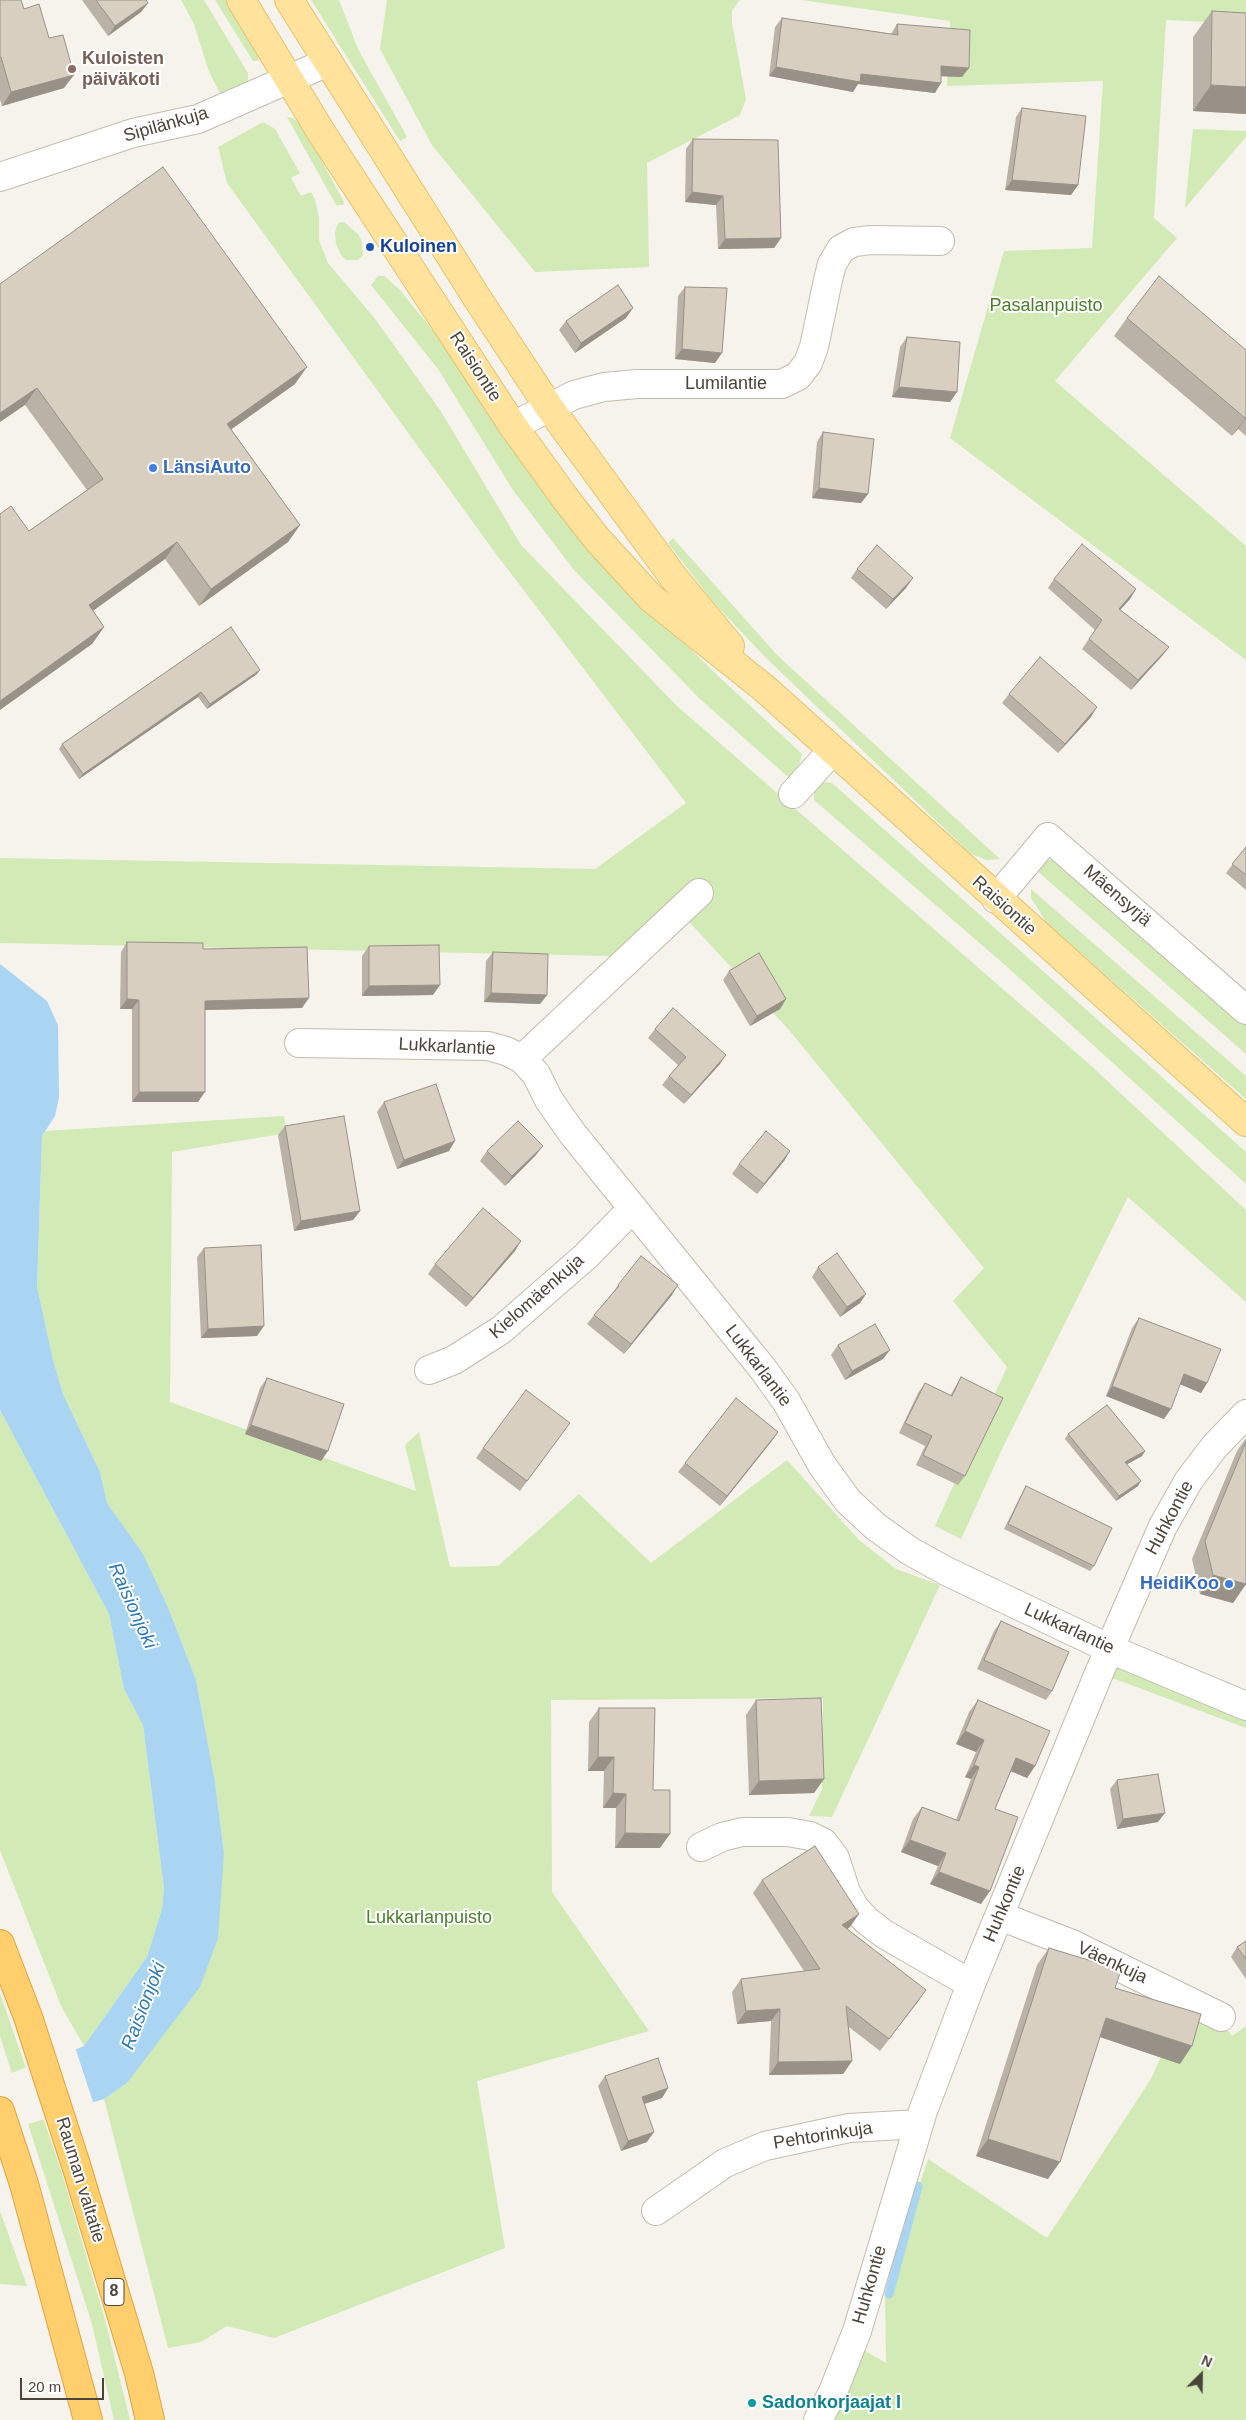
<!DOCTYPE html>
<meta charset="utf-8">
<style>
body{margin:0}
#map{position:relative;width:1246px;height:2420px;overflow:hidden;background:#f6f3ec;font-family:Arial,sans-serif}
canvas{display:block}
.north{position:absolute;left:1176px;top:2350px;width:50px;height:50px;-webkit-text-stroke:4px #fff;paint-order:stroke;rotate:23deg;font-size:14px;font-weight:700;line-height:20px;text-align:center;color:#4b4439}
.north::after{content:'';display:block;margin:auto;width:18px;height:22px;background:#4b4439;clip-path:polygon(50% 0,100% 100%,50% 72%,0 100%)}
.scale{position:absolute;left:20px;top:2378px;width:84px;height:22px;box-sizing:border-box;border:2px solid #4b4439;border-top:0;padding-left:6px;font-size:15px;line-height:18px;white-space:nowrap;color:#4b4439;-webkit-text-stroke:4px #fff;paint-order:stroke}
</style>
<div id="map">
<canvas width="1246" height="2420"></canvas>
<div class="north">N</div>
<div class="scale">20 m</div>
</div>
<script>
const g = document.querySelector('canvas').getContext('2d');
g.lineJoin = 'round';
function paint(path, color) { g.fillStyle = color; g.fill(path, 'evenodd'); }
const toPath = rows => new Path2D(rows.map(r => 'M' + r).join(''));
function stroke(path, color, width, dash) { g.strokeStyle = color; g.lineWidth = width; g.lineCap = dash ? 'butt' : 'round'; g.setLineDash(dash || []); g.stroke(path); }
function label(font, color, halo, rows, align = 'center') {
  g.font = font + ' Arial,sans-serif'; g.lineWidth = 4; g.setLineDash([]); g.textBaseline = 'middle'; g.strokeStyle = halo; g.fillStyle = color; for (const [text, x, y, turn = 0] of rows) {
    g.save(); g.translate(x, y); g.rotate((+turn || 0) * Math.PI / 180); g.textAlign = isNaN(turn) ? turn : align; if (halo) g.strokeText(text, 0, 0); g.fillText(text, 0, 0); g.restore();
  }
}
paint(toPath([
 [181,0,204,0,248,73,248,82,220,94,208,69,194,24],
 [215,0,229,0,258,47,260,58,257,61,253,61],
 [311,0,339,0,358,49,407,137,400,141],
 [387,0,740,0,732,11,732,23,746,99,740,115,647,163,649,267,535,272,432,145,380,49],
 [801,0,1246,0,1246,24,1166,20,1154,218,1177,238,1055,381,1246,546,1246,660,950,438,1004,251,1092,248,1103,81,947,86,950,21],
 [287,117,293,118,303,126,344,202,343,205,336,205],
 [263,122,275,129,300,173,291,178,301,196,311,192,315,200,319,217,319,240,328,263,376,320,440,410,521,545,677,706,1088,1063,1246,1210,1246,1302,1128,1197,1004,1445,961,1539,935,1526,1007,1367,953,1301,984,1268,789,1030,681,913,538,1029,610,956,0,943,0,858,595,869,686,803,496,554,227,183,218,147],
 [1193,129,1246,131,1246,137,1185,208],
 [344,222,358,234,362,242,363,255,358,260,346,260,341,255,336,244,335,232,338,223],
 [378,276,384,276,399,289,457,360,596,556,716,674,802,754,798,771,792,777,788,777,700,699,574,570,513,490,438,369,371,285],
 [673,538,777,655,1000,859,986,860,971,854,766,658,714,603,668,543],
 [826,782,832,783,1246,1152,1246,1184,1005,965,814,800,814,791,817,786],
 [1057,858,1246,1019,1246,1054,1035,869,1046,861],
 [1031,889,1246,1076,1246,1099,1047,923,1031,898],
 [284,1116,287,1133,172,1152,170,1402,416,1491,405,1445,419,1432,450,1567,498,1566,579,1494,651,1563,787,1460,859,1540,896,1569,940,1585,832,1817,809,1816,822,1789,823,1698,551,1700,552,1892,649,2031,477,2081,505,2248,274,2338,227,2326,201,2342,168,2348,104,2099,127,2083,224,1853,215,1782,196,1680,168,1607,143,1555,107,1503,100,1472,63,1394,53,1360,37,1286,42,1136,45,1131],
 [0,1410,109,1614,124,1689,143,1725,164,1888,162,1909,147,1957,84,2046,61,2006,0,1850],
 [1110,1649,1246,1706,1246,1728,1099,1673],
 [0,1993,61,2170,106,2323,130,2420,114,2420,92,2324,0,2036],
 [1214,2014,1232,2036,1246,2026,1246,2420,823,2420,862,2349,886,2363,885,2292,928,2159,1047,2238,1151,2079,1179,2016],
 [0,2211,27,2286,0,2284]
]), '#d2eab5');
paint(toPath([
 [0,964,47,1001,58,1025,59,1097,55,1116,42,1136,37,1286,53,1360,63,1394,100,1472,107,1503,143,1554,168,1607,196,1680,215,1782,224,1853,218,1938,200,1987,127,2083,104,2099,0,2130,0,2081,84,2046,147,1957,162,1909,164,1888,143,1725,124,1689,109,1614,0,1410]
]), '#a9d4f2');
paint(toPath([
 [75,2047,94,2105,0,2132,0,2078]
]), '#f6f3ec');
stroke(toPath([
 [889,2294,918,2186]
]), '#a9d4f2', 9);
const minor = toPath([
 [0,177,133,133,198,119,328,62],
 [513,426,574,395,604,387,637,384,782,384,798,376,808,363,814,347,828,280,832,264,841,249,854,242,871,240,940,241],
 [793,794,832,751],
 [996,899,1048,837,1246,1010],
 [299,1043,488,1046,506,1051,522,1059,536,1074,549,1100,572,1133,763,1369,786,1401,822,1465,848,1501,876,1527,910,1551,946,1571,1110,1649,1246,1706],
 [522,1059,699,893],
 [429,1370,454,1360,501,1330,586,1256,633,1208],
 [701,1847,722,1837,742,1832,788,1832,810,1836,824,1843,835,1858,846,1892,855,1908,866,1920,884,1934,971,1984],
 [1000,1916,1072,1944,1221,2017],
 [656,2211,725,2163,765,2146,849,2128,919,2124],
 [818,2420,833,2392,857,2331,923,2111,971,1984,1099,1673,1163,1526,1189,1480,1215,1446,1246,1414]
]);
const major = toPath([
 [241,0,321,132,513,426,565,498,597,539,651,598,764,688,1246,1122],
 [289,0,477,298,549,407,674,578,730,646]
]);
const highway = toPath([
 [0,1944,28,2017,76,2165,139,2373,150,2420],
 [0,2111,24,2184,88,2420]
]);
stroke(minor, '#c2bbae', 30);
stroke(major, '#e6c16a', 30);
stroke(highway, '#e0a43c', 30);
stroke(minor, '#fff', 28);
stroke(major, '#ffe39c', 28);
stroke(highway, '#ffcf6e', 28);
paint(toPath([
 [0,0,24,9,49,38,64,88,2,106,0,100],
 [82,0,146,0,148,3,141,12,108,36],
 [1212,11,1246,13,1246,114,1193,111,1193,37],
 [782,18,891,34,897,24,962,77,941,76,935,93,858,84,853,92,769,76,775,27],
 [1022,108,1078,185,1071,195,1005,190,1016,117],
 [693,139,781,238,774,248,718,249,716,205,685,202,686,149],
 [0,284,295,384,231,429,300,525,288,542,199,606,165,559,93,611,104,627,92,644,29,531,87,490,25,405],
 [685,287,715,363,675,359,678,296],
 [626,318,575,353,559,330,566,321],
 [1127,318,1246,350,1246,436,1238,429,1232,436,1114,336],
 [907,337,957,392,950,402,892,397,900,347],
 [823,432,868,494,861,503,812,498,817,442],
 [857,569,906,588,886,609,851,578],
 [1054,579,1136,589,1130,599,1120,610,1169,647,1162,656,1131,690,1082,649,1095,630,1048,588],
 [231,627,257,674,207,709,198,697,79,779,59,749,62,744],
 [1009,694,1091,717,1058,753,1002,703],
 [1246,847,1246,890,1226,873],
 [127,942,203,949,302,1008,205,1010,198,1102,132,1102,132,1009,120,1009,121,952],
 [369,946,433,995,362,996,362,956],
 [493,952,547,995,540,1004,484,1002,486,961],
 [729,971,786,999,780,1009,750,1026,723,980],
 [655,1029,720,1064,684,1104,662,1085,669,1076,678,1065,648,1038],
 [384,1102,449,1151,397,1169,377,1112],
 [285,1126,360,1211,353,1220,294,1231,278,1135],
 [487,1151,536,1155,505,1186,480,1161],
 [790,1151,784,1161,757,1194,732,1174,739,1164],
 [204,1248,257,1336,201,1338,197,1257],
 [515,1251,466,1307,428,1274,435,1264],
 [818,1267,866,1294,860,1303,840,1317,812,1277],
 [618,1285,672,1295,624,1354,587,1324,594,1315,611,1295],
 [1139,1318,1207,1383,1201,1393,1180,1384,1164,1419,1106,1396,1132,1328],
 [838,1345,883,1359,845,1380,831,1355],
 [961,1377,965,1476,958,1485,916,1465,925,1446,899,1433,918,1393,925,1383,950,1396,955,1387],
 [267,1378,321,1461,245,1434,260,1388],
 [570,1423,520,1491,476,1458,483,1448],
 [778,1432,771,1442,720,1506,678,1472,685,1463],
 [1068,1434,1145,1451,1142,1456,1127,1464,1138,1486,1116,1501,1065,1439],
 [1246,1438,1246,1584,1233,1603,1200,1594,1192,1559,1237,1451],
 [1026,1486,1094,1566,1090,1571,1004,1529,1023,1491],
 [1001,1621,1052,1691,1046,1700,977,1669,994,1631],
 [756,1700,824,1779,814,1793,749,1795,746,1715],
 [978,1700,1035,1766,1027,1778,1011,1771,995,1809,981,1904,930,1884,938,1866,901,1852,913,1819,922,1807,956,1820,971,1779,965,1777,976,1752,956,1744,969,1712],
 [599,1708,653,1790,660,1848,615,1848,616,1808,603,1808,604,1771,588,1771,589,1722],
 [1117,1780,1158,1822,1117,1829,1110,1789],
 [762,1880,850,1927,847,1929,926,1990,880,2051,849,2027,852,2061,843,2074,769,2075,771,2021,737,2024,732,1992,741,1979,804,1971,753,1893],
 [1246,1941,1246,1979,1231,1957,1237,1947],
 [1049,1948,1115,1988,1180,2064,1100,2037,1048,2179,976,2156,1037,1965],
 [605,2076,668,2088,662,2098,644,2104,647,2142,621,2151,598,2086]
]), '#bab2a6');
paint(toPath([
 [148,3,141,12,108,36,115,26],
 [941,66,969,68,962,77,934,76],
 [776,67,861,74,941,83,935,93,858,84,853,92,769,76],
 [74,75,64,88,2,106,11,92],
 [1211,85,1246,87,1246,114,1193,111],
 [1012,180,1078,185,1071,195,1005,190],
 [692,192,723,196,716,205,685,202],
 [781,238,774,248,718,249,725,239],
 [633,308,626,318,575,353,581,343],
 [682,349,722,353,715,363,675,359],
 [307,367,295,384,215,441,227,424],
 [899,387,957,392,950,402,892,397],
 [37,388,25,405,0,422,0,413],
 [1246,417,1246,418,1238,429,1232,436],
 [819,488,868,494,861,503,812,498],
 [300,525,288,542,199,606,211,589],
 [177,542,165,559,77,622,89,605],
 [913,578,906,588,886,609,893,599],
 [1136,589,1130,599,1112,619,1119,609],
 [104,627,92,644,0,710,0,701],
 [1169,647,1162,656,1131,690,1138,680],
 [260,670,257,674,207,709,210,704],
 [201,692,198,697,79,779,83,774],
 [1097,707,1091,717,1058,753,1065,744],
 [440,985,433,995,362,996,369,986],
 [491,993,547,995,540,1004,484,1002],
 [309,998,302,1008,198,1010,205,1001],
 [127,999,139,1000,132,1009,120,1009],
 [786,999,780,1009,750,1026,757,1016],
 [726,1055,720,1064,684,1104,691,1095],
 [139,1092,205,1092,198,1102,132,1102],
 [455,1141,449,1151,397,1169,404,1160],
 [543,1146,536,1155,505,1186,512,1176],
 [790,1151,784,1161,757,1194,764,1184],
 [360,1211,353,1220,294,1231,301,1221],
 [521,1241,515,1251,466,1307,473,1298],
 [678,1285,672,1295,624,1354,631,1344],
 [866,1294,860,1303,840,1317,847,1307],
 [264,1326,257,1336,201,1338,208,1329],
 [890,1350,883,1359,845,1380,852,1371],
 [1184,1374,1207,1383,1201,1393,1177,1383],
 [1112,1386,1171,1409,1164,1419,1106,1396],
 [251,1425,328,1451,321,1461,245,1434],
 [778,1432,771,1442,720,1506,727,1496],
 [1145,1451,1142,1456,1122,1467,1125,1462],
 [1141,1481,1138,1486,1116,1501,1119,1496],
 [1213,1575,1246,1584,1233,1603,1200,1594],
 [965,1731,984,1740,976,1752,956,1744],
 [598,1757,614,1757,604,1771,588,1771],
 [1016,1758,1035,1766,1027,1778,1008,1770],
 [974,1765,979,1767,971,1779,965,1777],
 [824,1779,814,1793,749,1795,759,1781],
 [613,1793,626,1794,616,1808,603,1808],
 [1165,1813,1158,1822,1117,1829,1123,1819],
 [625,1833,670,1834,660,1848,615,1848],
 [910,1840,946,1853,938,1866,901,1852],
 [939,1872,990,1891,981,1904,930,1884],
 [859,1914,850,1927,833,1938,842,1925],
 [926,1990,917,2003,880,2051,889,2039],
 [780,2009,771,2021,737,2024,746,2011],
 [1106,2018,1192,2046,1180,2064,1094,2035],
 [852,2061,843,2074,769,2075,778,2062],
 [668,2088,662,2098,635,2107,642,2097],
 [654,2132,647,2142,621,2151,628,2141],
 [988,2139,1060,2162,1048,2179,976,2156]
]), '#979187');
const building = toPath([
 [0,0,21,0,24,9,39,4,49,38,63,35,74,75,11,92,1,57,0,57,0,0],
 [96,0,146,0,148,3,115,26,96,0],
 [1212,11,1246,13,1246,87,1211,85,1212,11],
 [782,18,898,35,897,24,970,30,969,68,941,66,941,83,861,74,860,82,776,67,782,18],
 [1022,108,1086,116,1078,185,1012,180,1022,108],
 [693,139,778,140,781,238,725,239,723,196,692,192,693,139],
 [163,167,307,367,227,424,300,525,211,589,177,542,89,605,104,627,0,701,0,514,11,506,29,531,103,479,37,388,0,413,0,284,163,167],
 [1159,276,1246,350,1246,417,1245,418,1127,318,1159,276],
 [618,285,633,308,581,343,566,321,618,285],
 [685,287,727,288,722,353,682,349,685,287],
 [907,337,960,342,957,392,899,387,907,337],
 [823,432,874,439,868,494,819,488,823,432],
 [1082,544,1136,589,1119,609,1169,647,1138,680,1089,639,1102,620,1054,579,1082,544],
 [877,545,913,578,893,599,857,569,877,545],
 [231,627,260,670,210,704,201,692,83,774,62,744,231,627],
 [1040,657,1097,707,1065,744,1009,694,1040,657],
 [1246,847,1246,875,1232,864,1246,847],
 [127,942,203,943,203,949,307,947,309,998,205,1001,205,1092,139,1092,139,1000,127,999,127,942],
 [439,945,440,985,369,986,369,946,439,945],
 [493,952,548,954,547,995,491,993,493,952],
 [759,953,786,999,757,1016,729,971,759,953],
 [673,1008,726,1055,691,1095,669,1076,686,1057,655,1029,673,1008],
 [436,1084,455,1141,404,1160,384,1102,436,1084],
 [344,1116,360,1211,301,1221,285,1126,344,1116],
 [518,1121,543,1146,512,1176,487,1151,518,1121],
 [766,1131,790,1151,764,1184,739,1164,766,1131],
 [483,1208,521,1241,473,1298,435,1264,483,1208],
 [261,1245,264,1326,208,1329,204,1248,261,1245],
 [837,1253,866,1294,847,1307,818,1267,837,1253],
 [641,1256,678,1285,631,1344,594,1315,619,1286,618,1285,641,1256],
 [1139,1318,1221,1349,1207,1383,1184,1374,1171,1409,1112,1386,1139,1318],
 [875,1324,890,1350,852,1371,838,1345,875,1324],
 [961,1377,1003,1398,965,1476,923,1455,932,1436,905,1423,925,1383,952,1396,961,1377],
 [267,1378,344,1404,328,1451,251,1425,267,1378],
 [526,1390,570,1423,527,1481,483,1448,526,1390],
 [736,1398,778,1432,727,1496,685,1463,736,1398],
 [1107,1405,1145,1451,1125,1462,1141,1481,1119,1496,1068,1434,1107,1405],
 [1246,1442,1246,1584,1213,1575,1205,1541,1246,1442],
 [1026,1486,1112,1528,1094,1566,1008,1524,1026,1486],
 [1001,1621,1069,1652,1052,1691,984,1660,1001,1621],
 [821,1698,824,1779,759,1781,756,1700,821,1698],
 [978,1700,1050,1731,1035,1766,1016,1758,995,1809,1018,1817,990,1891,939,1872,946,1853,910,1840,922,1807,959,1821,979,1767,974,1765,984,1740,965,1731,978,1700],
 [599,1708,655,1708,653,1790,670,1790,670,1834,625,1833,626,1794,613,1793,614,1757,598,1757,599,1708],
 [1158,1774,1165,1813,1123,1819,1117,1780,1158,1774],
 [815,1846,859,1914,842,1925,926,1990,889,2039,846,2006,852,2061,778,2062,780,2009,746,2011,741,1979,820,1969,762,1880,815,1846],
 [1246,1941,1246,1959,1237,1947,1246,1941],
 [1049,1948,1121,1970,1115,1988,1201,2014,1192,2046,1106,2018,1060,2162,988,2139,1049,1948],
 [658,2058,668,2088,642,2097,654,2132,628,2141,605,2076,658,2058]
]);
paint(building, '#d8cfc1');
stroke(building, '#979187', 1);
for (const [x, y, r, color] of [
 [72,69,5,"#8d6e63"],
 [370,247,5,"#1a4fb4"],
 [153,468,5,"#3f7fe0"],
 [1229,1584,5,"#3f7fe0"],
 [752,2403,5,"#0f9aa8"]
]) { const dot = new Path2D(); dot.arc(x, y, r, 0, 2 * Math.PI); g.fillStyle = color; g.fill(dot); stroke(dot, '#fff', 2); }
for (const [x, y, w] of [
 [114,2292,20]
]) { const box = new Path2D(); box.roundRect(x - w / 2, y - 13.5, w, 27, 4); g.fillStyle = '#fff'; g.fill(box); stroke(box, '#4b4439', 1); }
label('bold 16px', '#4b4439', null, [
 ["8",114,2292]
]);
label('bold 18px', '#785e54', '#fff', [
 ["Kuloisten",82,59],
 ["päiväkoti",82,80]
], 'left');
label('18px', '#4b4439', '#fff', [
 ["Sipilänkuja",166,125,-16],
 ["Raisiontie",475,367,57],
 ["Lumilantie",726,384],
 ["Mäensyrjä",1117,896,41],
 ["Raisiontie",1004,906,42],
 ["Lukkarlantie",447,1047,3],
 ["Kielomäenkuja",537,1297,-41],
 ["Lukkarlantie",758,1366,53],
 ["Huhkontie",1170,1518,-62],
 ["Lukkarlantie",1069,1629,25],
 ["Huhkontie",1005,1904,-67],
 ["Väenkuja",1112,1963,25],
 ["Pehtorinkuja",823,2136,-9],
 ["Rauman valtatie",80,2180,73],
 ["Huhkontie",870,2285,-74]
]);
label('bold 18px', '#164399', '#fff', [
 ["Kuloinen",380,247]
], 'left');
label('18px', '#4a7f2a', '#fff', [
 ["Pasalanpuisto",1046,306],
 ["Lukkarlanpuisto",429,1918]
]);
label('bold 18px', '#366cbe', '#fff', [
 ["LänsiAuto",163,468],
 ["HeidiKoo",1219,1584,"right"]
], 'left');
label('bold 18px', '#0d838f', '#fff', [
 ["Sadonkorjaajat I",762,2403]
], 'left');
label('italic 19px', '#2e7ab2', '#fff', [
 ["Raisionjoki",132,1606,66],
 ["Raisionjoki",144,2006,-69]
]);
</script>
